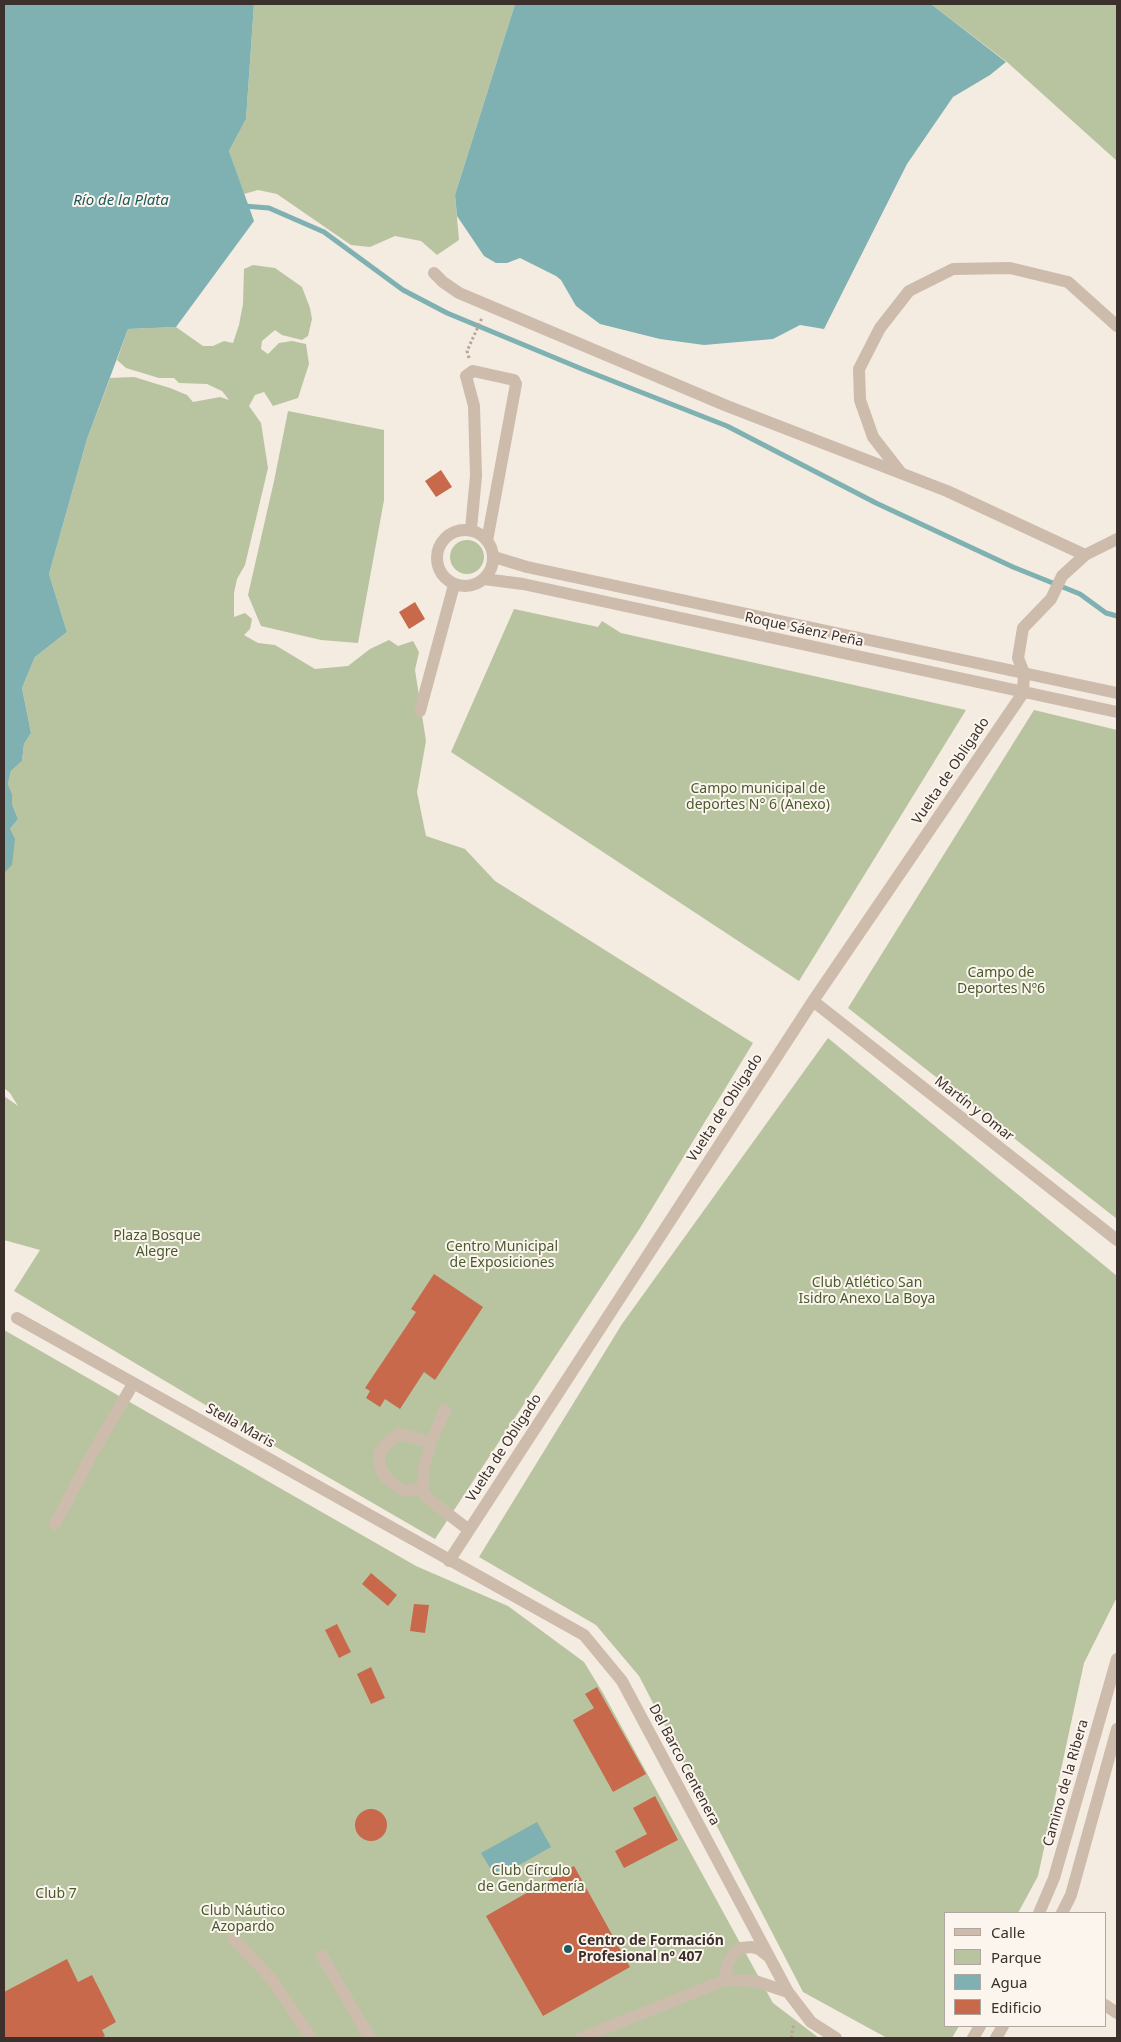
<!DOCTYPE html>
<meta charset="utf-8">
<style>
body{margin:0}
#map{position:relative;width:1121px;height:2042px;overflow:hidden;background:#f4ebe1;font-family:"Noto Sans",sans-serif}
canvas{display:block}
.frame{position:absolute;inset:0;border:5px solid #3b302b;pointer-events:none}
.legend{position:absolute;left:944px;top:1912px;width:162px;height:115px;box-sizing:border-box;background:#fbf5ee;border:1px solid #aea6a0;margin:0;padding:6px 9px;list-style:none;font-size:15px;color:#3b302b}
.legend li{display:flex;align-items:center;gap:10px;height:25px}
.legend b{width:25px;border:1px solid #aea6a0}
</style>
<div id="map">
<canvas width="1121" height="2042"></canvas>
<div class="frame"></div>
<ul class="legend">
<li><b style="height:6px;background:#cdbbac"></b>Calle</li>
<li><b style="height:14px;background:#b8c4a0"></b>Parque</li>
<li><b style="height:14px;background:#7fb0b2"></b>Agua</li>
<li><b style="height:14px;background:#c8694b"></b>Edificio</li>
</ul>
</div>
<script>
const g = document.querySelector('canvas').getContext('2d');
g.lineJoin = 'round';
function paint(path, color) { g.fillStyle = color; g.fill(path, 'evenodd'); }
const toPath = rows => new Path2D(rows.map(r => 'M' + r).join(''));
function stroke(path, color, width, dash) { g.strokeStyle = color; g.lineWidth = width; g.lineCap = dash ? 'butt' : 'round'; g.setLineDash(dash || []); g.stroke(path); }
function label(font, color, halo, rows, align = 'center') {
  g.font = font + ' "Noto Sans",sans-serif'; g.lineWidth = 4; g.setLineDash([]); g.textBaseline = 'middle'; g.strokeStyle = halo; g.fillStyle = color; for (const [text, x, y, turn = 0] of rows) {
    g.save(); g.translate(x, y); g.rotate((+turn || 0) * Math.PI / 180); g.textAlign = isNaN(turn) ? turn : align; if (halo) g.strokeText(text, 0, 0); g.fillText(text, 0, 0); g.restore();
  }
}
paint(toPath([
 [254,4,515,4,455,195,459,240,437,255,421,241,395,236,370,247,351,245,277,194,258,190,244,194,229,151,246,119],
 [931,4,1117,4,1117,161,1007,62],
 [253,265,275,268,302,287,310,308,312,319,308,336,302,340,282,335,275,330,262,341,261,349,268,354,279,343,292,341,306,344,309,364,298,398,273,406,264,392,255,395,249,406,261,423,268,468,245,565,237,579,234,593,234,617,245,613,252,619,250,629,244,635,258,643,275,645,315,669,348,666,370,649,389,640,398,646,413,641,419,652,415,670,426,741,417,792,426,836,465,849,495,881,753,1043,640,1228,435,1539,276,1447,14,1291,40,1250,4,1240,4,1096,18,1106,10,1093,4,1088,4,873,10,829,18,819,12,804,12,794,8,784,11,771,22,761,24,744,31,733,22,688,35,657,67,632,49,574,87,439,110,378,134,377,170,388,187,395,193,402,220,397,229,400,222,391,207,384,179,383,174,378,159,378,126,368,117,360,128,329,176,327,203,346,213,346,224,341,233,343,239,325,243,304,244,269],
 [288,411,384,430,384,500,358,643,321,640,261,626,248,595,274,481],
 '450 557a17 17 0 1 1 34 0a17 17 0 1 1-34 0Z',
 [514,609,598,627,602,621,621,633,966,710,799,981,451,752],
 [1034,710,1117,730,1117,1219,848,1008],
 [828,1038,1117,1276,1117,1597,1084,1663,1038,1876,1018,1913,945,1913,945,2026,959,2026,952,2038,887,2038,803,1992,639,1676,596,1625,479,1557,622,1324],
 [4,1330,416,1566,508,1606,584,1662,603,1693,773,2003,819,2038,4,2038]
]), '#b8c4a0');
paint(toPath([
 [4,4,254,4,246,119,229,151,254,221,176,327,128,329,87,439,49,574,67,632,35,657,22,688,31,733,24,744,22,761,11,771,8,784,12,794,12,804,18,819,10,829,15,839,12,865,4,873],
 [515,4,931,4,1006,62,990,75,953,97,907,164,824,329,800,325,773,339,704,345,660,339,600,324,576,306,561,280,556,276,520,258,507,263,496,263,484,256,457,216,455,195],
 [537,1822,551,1847,496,1878,481,1853]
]), '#7fb0b2');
stroke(toPath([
 [244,206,269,208,324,232,403,290,447,313,582,369,727,426,876,503,1013,567,1080,594,1106,613,1117,616]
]), '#7fb0b2', 5);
paint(toPath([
 [441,470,452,487,436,497,425,481],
 [415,602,425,619,409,629,399,612],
 [434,1274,483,1307,435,1380,424,1372,400,1409,385,1399,380,1407,366,1398,370,1391,365,1388,416,1312,411,1309],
 [371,1573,397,1595,388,1606,362,1584],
 [414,1604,429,1605,425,1633,410,1631],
 [337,1624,351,1652,339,1658,325,1630],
 [371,1667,385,1698,371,1704,357,1674],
 [597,1687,646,1774,613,1792,573,1720,594,1708,585,1694],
 [655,1796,678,1840,624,1868,615,1851,647,1834,633,1808],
 '355 1825a16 16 0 1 1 32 0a16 16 0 1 1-32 0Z',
 [574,1866,630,1967,543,2016,486,1916],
 [67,1959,78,1982,92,1975,116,2022,102,2030,105,2036,101,2038,4,2038,4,1992]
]), '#c8694b');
stroke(toPath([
 [469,358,467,351,482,318],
 [791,2038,794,2023]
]), '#b9a596', 3, [2.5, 2.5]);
stroke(toPath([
 [434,273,443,282,459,293,727,406,947,491,1085,555],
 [901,473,873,437,860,400,859,369,880,328,909,291,953,269,1010,268,1068,282,1117,326],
 [471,529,476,476,474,406,466,376,473,371,514,380,516,384,487,541],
 '437 558a28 28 0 1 1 56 0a28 28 0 1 1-56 0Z',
 [494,557,527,567,1117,693],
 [484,579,523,584,1117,712],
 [420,711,454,585],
 [813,1001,1117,1240],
 [17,1318,584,1635,622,1681,788,1992,811,2022,836,2038],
 [445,1410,431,1442,424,1467,423,1489,426,1497,469,1530],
 [423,1489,404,1491,386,1478,379,1465,379,1454,386,1444,399,1434,431,1442],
 [55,1524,92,1454,133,1384],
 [449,1561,813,1001,1023,693,1024,673,1018,658,1023,628,1051,599,1062,576,1085,555,1117,539],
 [1039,1913,1054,1878,1117,1659],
 [1062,1913,1071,1895,1117,1729],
 [233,1938,273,1981,311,2038],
 [322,1956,370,2038],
 [725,1980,727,1965,735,1952,741,1948,752,1947,759,1949,768,1956],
 [1105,2005,1117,2013],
 [581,2038,725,1980,755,1981,788,1992],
 [973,2038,980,2026],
 [996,2038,1003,2026]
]), '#cdbbac', 12);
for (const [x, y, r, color] of [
 [568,1949,5,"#1f5a5e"]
]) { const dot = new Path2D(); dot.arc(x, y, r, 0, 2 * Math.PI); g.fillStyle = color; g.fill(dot); stroke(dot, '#fbf5ee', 2); }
label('14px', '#3b302b', '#fbf5ee', [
 ["Roque Sáenz Peña",804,630,12],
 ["Vuelta de Obligado",951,771,-56],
 ["Vuelta de Obligado",725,1108,-57],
 ["Martín y Omar",974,1109,38],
 ["Stella Maris",240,1426,29],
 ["Vuelta de Obligado",504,1448,-57],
 ["Del Barco Centenera",684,1765,62],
 ["Camino de la Ribera",1066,1783,-74]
]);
label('14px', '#4a5a2e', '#fbf5ee', [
 ["Campo municipal de",758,789],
 ["deportes N° 6 (Anexo)",758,805],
 ["Campo de",1001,973],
 ["Deportes Nº6",1001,989],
 ["Plaza Bosque",157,1236],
 ["Alegre",157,1252],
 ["Centro Municipal",502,1247],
 ["de Exposiciones",502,1263],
 ["Club Atlético San",867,1283],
 ["Isidro Anexo La Boya",867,1299],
 ["Club Círculo",531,1871],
 ["de Gendarmería",531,1887],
 ["Club 7",56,1894],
 ["Club Náutico",243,1911],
 ["Azopardo",243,1927]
]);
label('bold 14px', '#3b302b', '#fbf5ee', [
 ["Centro de Formación",578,1941],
 ["Profesional nº 407",578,1957]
], 'left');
label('italic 15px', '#1f5a5e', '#fbf5ee', [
 ["Río de la Plata",121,201]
]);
</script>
